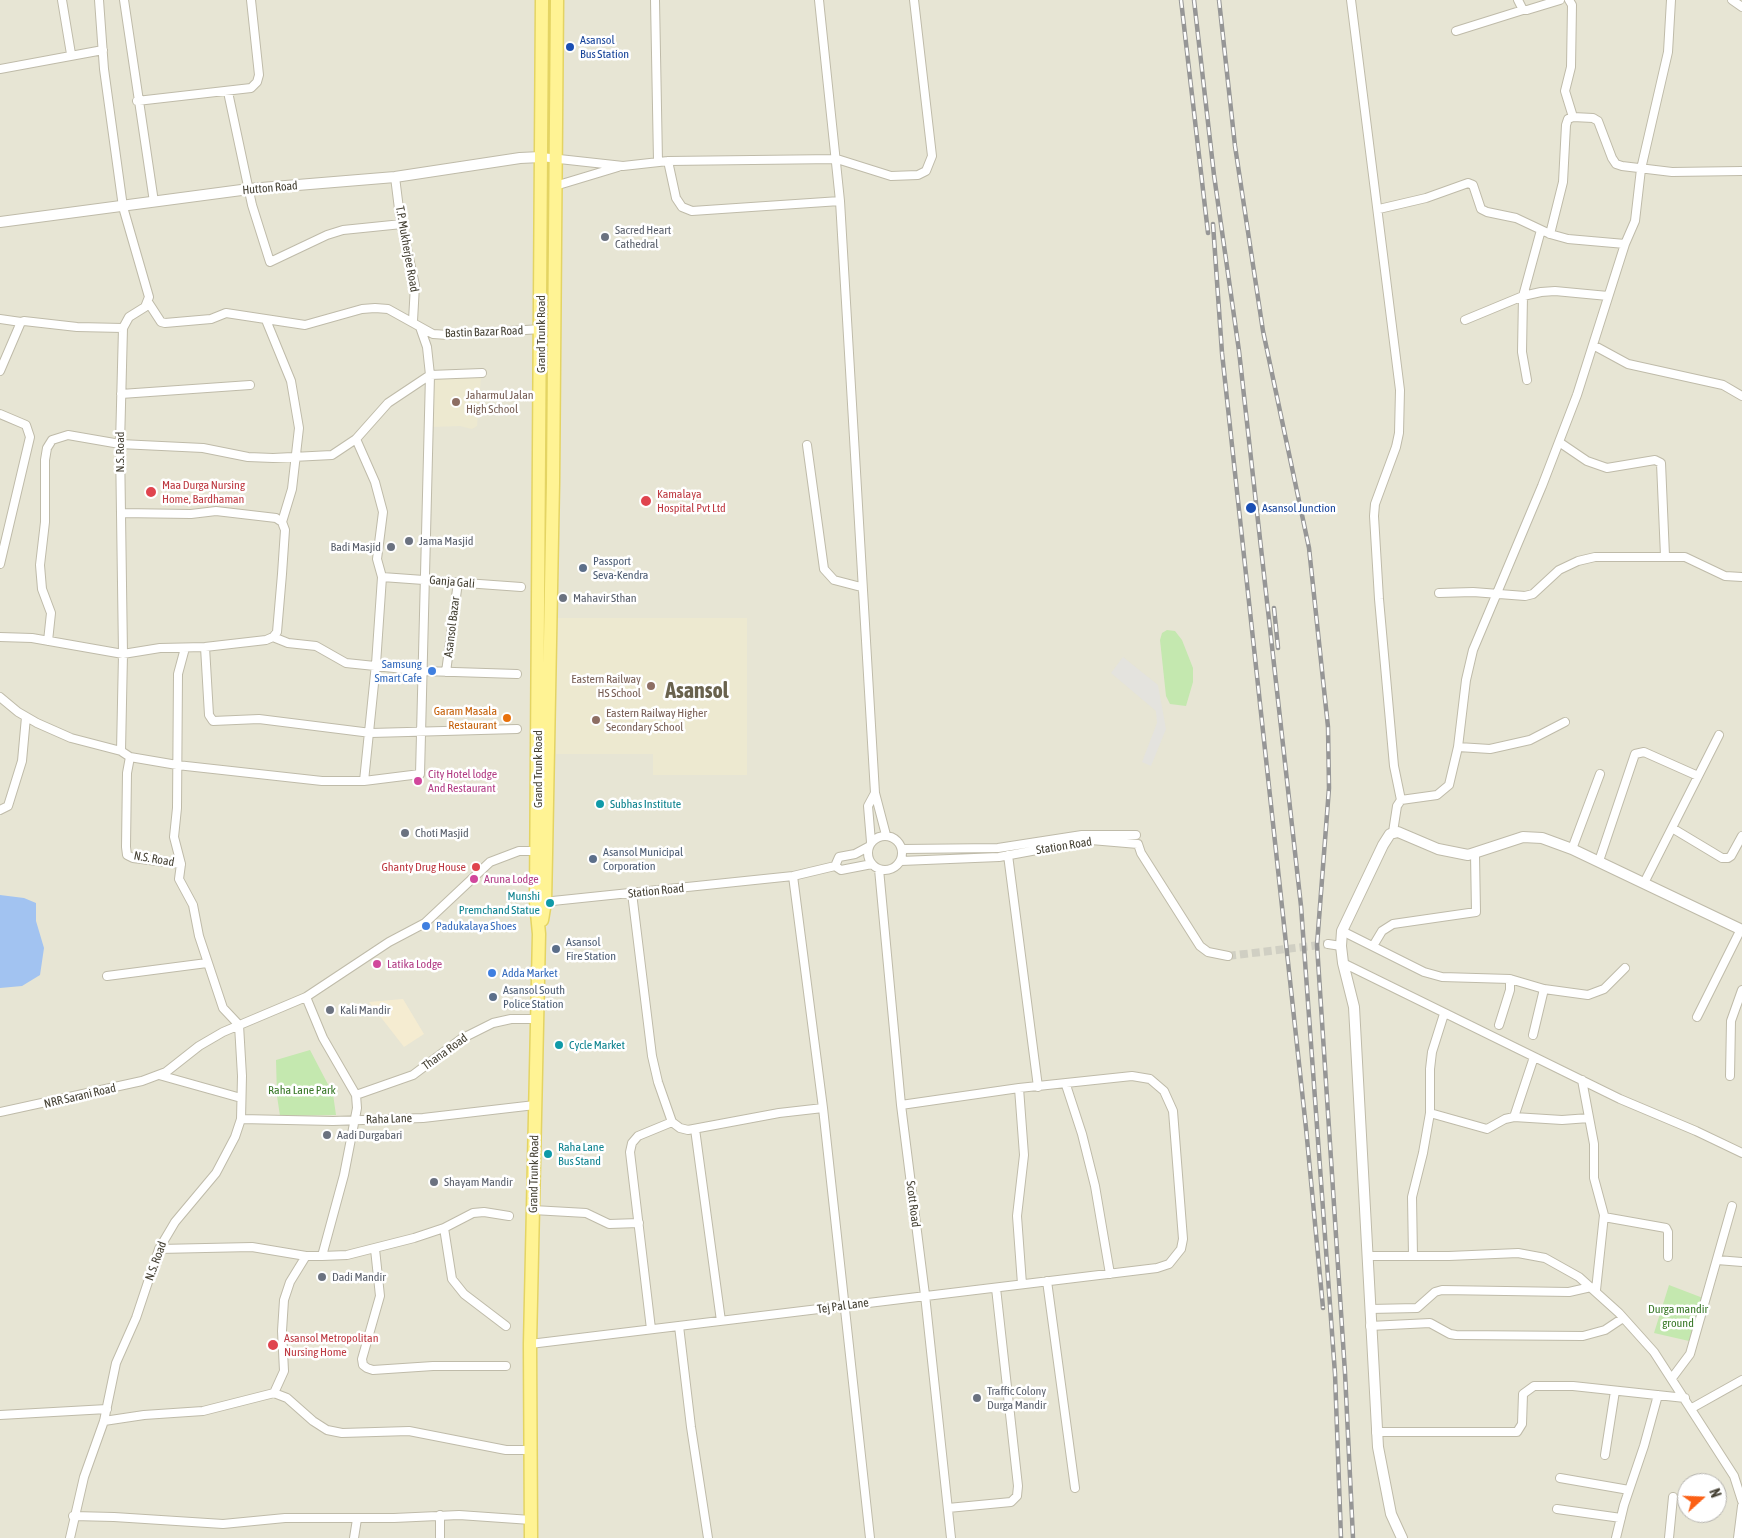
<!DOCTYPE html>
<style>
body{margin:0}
#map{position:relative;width:1742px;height:1538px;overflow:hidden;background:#f3f2e6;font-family:"Asap Condensed",sans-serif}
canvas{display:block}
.north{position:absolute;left:1677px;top:1473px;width:50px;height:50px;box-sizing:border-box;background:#fff;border:1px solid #b5b3ae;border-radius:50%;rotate:70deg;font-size:14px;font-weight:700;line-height:20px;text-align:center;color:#464235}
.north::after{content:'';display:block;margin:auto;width:18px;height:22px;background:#fb6015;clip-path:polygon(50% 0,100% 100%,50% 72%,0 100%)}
</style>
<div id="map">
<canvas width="1742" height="1538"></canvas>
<div class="north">N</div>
</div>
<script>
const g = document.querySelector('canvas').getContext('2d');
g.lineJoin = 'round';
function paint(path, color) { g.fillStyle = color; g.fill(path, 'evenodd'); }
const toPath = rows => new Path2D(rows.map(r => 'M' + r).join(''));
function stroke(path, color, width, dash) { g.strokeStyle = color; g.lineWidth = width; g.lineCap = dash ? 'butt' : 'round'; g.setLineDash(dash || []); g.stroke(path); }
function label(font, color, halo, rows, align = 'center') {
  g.font = font + ' "Asap Condensed",sans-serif'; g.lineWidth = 5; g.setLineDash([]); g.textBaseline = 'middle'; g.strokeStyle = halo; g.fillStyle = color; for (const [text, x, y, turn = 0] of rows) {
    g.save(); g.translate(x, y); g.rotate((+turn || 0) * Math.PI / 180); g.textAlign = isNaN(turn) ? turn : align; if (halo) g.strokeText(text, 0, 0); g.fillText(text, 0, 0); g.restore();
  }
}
paint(toPath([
 [0,0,1742,0,1742,1538,0,1538],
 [1687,1483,1717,1483,1717,1513,1687,1513]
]), '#e7e5d4');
paint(toPath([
 [403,999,424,1034,404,1047,369,1002]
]), '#f5ecd1');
paint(toPath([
 [481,377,477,426,472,429,460,426,432,427,432,378],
 [556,618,747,618,747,775,653,775,653,754,556,754]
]), '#ede9d0');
paint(toPath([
 [1167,630,1175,631,1182,640,1193,668,1193,682,1186,706,1170,704,1166,696,1160,640,1162,633],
 [310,1050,333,1094,336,1115,280,1116,277,1096,276,1060],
 [1669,1285,1703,1298,1689,1341,1654,1333]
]), '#c4e8af');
paint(toPath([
 [1123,657,1158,685,1166,729,1151,766,1142,762,1157,723,1156,711,1111,673]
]), '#e4e3de');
paint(toPath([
 [0,895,24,898,36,903,36,921,44,948,40,975,22,986,0,988]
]), '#a2c3f1');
stroke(toPath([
 [1228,956,1328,944]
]), '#d0cfc3', 8, [8, 4]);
const minor = toPath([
 [62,0,71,54],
 [124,0,154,202],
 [655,0,658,161],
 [819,0,840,201,875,793],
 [1351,0,1400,390,1399,433,1396,447,1375,504,1374,516,1379,599,1394,766,1401,800],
 [1518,0,1523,10,1527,10,1560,0],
 [1569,0,1572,5,1571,67,1565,91,1573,117],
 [1732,0,1742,7],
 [1456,31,1523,10],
 [0,69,103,50],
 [228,92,252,205,270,262,327,235,343,230,402,224],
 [137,101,251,88,257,82,259,75,251,0],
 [541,157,623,166,668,161,837,159,891,176,918,175,926,171,932,156,914,0],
 [668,161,676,198,682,207,692,211,840,201],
 [395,177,400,217,415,285,413,321],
 [555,186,618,167],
 [1379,209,1426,198,1468,183,1473,185,1481,209,1487,212,1516,218,1550,234,1568,239,1625,244],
 [1550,234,1563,182,1566,125,1568,119,1573,117,1593,118,1598,121,1612,158,1616,164,1622,166,1672,172,1742,171],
 [148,302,161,322,165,323,211,319,226,313,305,325,362,309,375,308,388,309,433,334,448,335,541,329],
 [0,319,21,322],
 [266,320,291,381,299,428,292,489,282,522],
 [1465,320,1523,296,1541,292,1555,291,1608,296],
 [1593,345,1628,364,1723,385,1742,396],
 [0,371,21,322,24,321,77,327,123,328],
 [1527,380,1522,352,1523,296,1541,230],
 [121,394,250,385],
 [0,414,26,425,30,437,0,564],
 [356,439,375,482,383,512,377,559,382,577,376,664,364,781],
 [1559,442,1587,461,1607,468,1655,460,1661,463,1665,556],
 [807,445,824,569,834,580,861,587],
 [382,577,521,587],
 [1439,593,1473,592,1525,596,1533,594,1559,570,1578,561,1595,557,1685,557,1725,576,1742,577],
 [0,637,32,638,123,654,160,648,205,647,266,640,273,637,277,632,282,574,285,530,282,522,276,518,216,511,191,514,121,513],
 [273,637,288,643,316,646,346,663,423,671,517,674],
 [48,641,51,613,42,589,40,565,45,522,45,460,47,448,52,440,68,435,120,444,203,448,248,457,273,458,332,455,356,439,388,403,430,375,482,373],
 [205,647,209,715,213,721,259,719,371,733,517,729],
 [446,672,458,582],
 [0,697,18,712,37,723,71,738,121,751],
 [1458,747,1490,749,1530,740,1565,722],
 [130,757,177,765,322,781,364,781,420,774,430,375,427,347,420,327],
 [0,810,8,806,22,761,26,717],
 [1672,828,1722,858,1728,858,1731,856,1742,836],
 [1393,832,1397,806,1401,800,1437,795,1449,785,1458,747,1466,680,1473,650,1542,486,1577,395,1625,244,1635,221,1641,169,1668,52,1671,0],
 '868 853a17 17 0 1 1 34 0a17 17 0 1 1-34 0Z',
 [871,842,868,806,875,793,886,835],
 [868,847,855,854,839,857,835,866,841,870,872,864],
 [902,849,998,848,1082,835,1136,835],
 [1572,849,1600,774],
 [1008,855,1038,1087],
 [901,861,999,857,1091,840,1138,844,1141,853,1200,946,1208,952,1228,956],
 [1599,861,1635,754,1644,752,1698,776],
 [181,864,174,837,177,808,178,674,185,648],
 [879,869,901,1105,925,1295,951,1538],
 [793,876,823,1108,870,1538],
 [1644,883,1719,735],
 [632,893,652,1056,658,1082,672,1122,680,1128,688,1130,779,1113,823,1108],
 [543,902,793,876,835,866],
 [1342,931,1424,972,1442,977,1510,979,1544,989,1588,995,1604,989,1625,968],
 [1328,944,1341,946],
 [1373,946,1382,931,1393,924,1476,912,1475,854],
 [1343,963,1620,1099,1696,1131,1742,1153],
 [107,976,207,963],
 [1697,1017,1741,929],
 [1499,1025,1510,990,1510,979],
 [1533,1035,1544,989],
 [159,1075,241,1098],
 [1730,1076,1731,1021,1742,990],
 [1582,1080,1594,1144,1594,1178,1604,1215,1596,1290],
 [1066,1085,1082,1134,1095,1186,1110,1274],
 [1019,1088,1024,1155,1017,1216,1022,1284],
 [356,1095,413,1075,461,1039,493,1023,511,1019,535,1019],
 [0,1112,142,1081,166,1072,199,1046,223,1032,306,997,389,942,425,923,490,862,519,851,537,851],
 [1430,1113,1487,1129,1505,1119,1514,1117,1562,1120,1589,1118],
 [1514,1117,1534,1057],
 [241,1119,333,1121,423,1118,535,1105],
 [695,1129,721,1321],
 [533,1210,586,1213,609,1224,639,1223],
 [1604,1217,1666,1228,1668,1232,1668,1257],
 [444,1228,452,1279,464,1294,506,1326],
 [159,1249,252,1247,306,1256],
 [375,1249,380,1296,362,1359,363,1365,367,1368,373,1370,433,1366,506,1366],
 [322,1256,347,1255,414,1238,444,1228,473,1213,484,1212,509,1216],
 [1369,1256,1449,1256,1518,1253,1545,1258,1579,1277,1619,1313,1654,1352,1734,1476,1742,1501],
 [1413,1256,1412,1197,1423,1153,1430,1113,1430,1069,1432,1052,1444,1014],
 [1717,1260,1742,1262],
 [1047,1281,1075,1488],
 [1370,1309,1417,1308,1435,1292,1442,1290,1569,1292,1591,1287],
 [679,1326,691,1427,708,1538],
 [1370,1326,1430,1323,1450,1334,1456,1335,1583,1336,1605,1330,1623,1318],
 [651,1329,630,1152,632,1143,638,1136,672,1122],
 [530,1344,1157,1268,1169,1264,1181,1249,1183,1239,1173,1111,1164,1091,1150,1079,1132,1076,1019,1088,901,1105],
 [1672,1378,1690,1354,1732,1206],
 [274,1393,287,1398,313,1421,327,1430,342,1433,409,1431,506,1450,531,1450],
 [1692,1408,1742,1380],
 [0,1415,107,1409],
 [104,1421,144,1415,203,1411,274,1393,284,1371,282,1331,284,1300,290,1282,306,1256,322,1256,344,1175,357,1108,356,1095,323,1038,306,997],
 [1376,1432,1517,1432,1522,1424,1523,1394,1534,1386,1573,1386,1685,1398],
 [1605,1455,1615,1391],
 [1560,1478,1629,1490],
 [948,1508,1011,1502,1017,1496,1018,1486,996,1288],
 [1557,1509,1621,1518],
 [73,1516,114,1517,223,1524,285,1518,394,1518,459,1515,531,1520],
 [70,1538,84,1477,104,1421,116,1363,136,1318,159,1249,175,1222,216,1173,235,1137,241,1119,242,1076,239,1025,223,1008,199,936,193,905,179,879,181,864,133,858,127,855,126,847,127,773,130,757,121,751,123,654,120,444,123,328,129,317,145,307,149,297,123,207,104,69,99,0],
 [354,1538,357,1519],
 [440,1538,440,1515],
 [1616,1538,1624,1505,1644,1446,1658,1395],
 [1669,1538,1673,1497],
 [1738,1538,1742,1506]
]);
const tertiary = toPath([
 [0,222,249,189,395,177,520,158,541,157],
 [1402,1538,1391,1514,1378,1447,1354,1007,1343,963,1341,946,1342,931,1383,845,1390,834,1398,832,1438,849,1468,855,1523,837,1542,838,1572,849,1742,930]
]);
const primary = toPath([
 [542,920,545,902,546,854,553,483,557,0],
 [531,1538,530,1344,539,934,536,902,542,0]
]);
stroke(minor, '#bfbba9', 10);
stroke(tertiary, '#bfbba9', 12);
stroke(primary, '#e4d463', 15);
stroke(minor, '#fff', 8);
stroke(tertiary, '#fff', 10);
stroke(primary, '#fff394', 12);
const rail = toPath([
 [1181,0,1208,233],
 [1194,0,1214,175,1239,351,1301,906,1335,1374,1341,1538],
 [1219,0,1235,146,1263,331,1309,548,1328,727,1329,788,1317,945,1345,1373,1353,1538],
 [1213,224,1222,353,1306,1128,1323,1308],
 [1274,608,1278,648]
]);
stroke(rail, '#969696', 4.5);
stroke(rail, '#fff', 2.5, [8]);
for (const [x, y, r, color] of [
 [570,47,5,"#1a4fb4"],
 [605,237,5,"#6b7280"],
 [456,402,5,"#8d6e63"],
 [151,492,6,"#e0444e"],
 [646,501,6,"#e0444e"],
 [1251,508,6,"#1a4fb4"],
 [409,541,5,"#6b7280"],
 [391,547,5,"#6b7280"],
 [583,568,5,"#5c6f8a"],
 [563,598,5,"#6b7280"],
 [432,671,5,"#3f7fe0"],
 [651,686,5,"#8d6e63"],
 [507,718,5,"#e8710a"],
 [596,720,5,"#8d6e63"],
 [418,781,5,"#d1479c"],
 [600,804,5,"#0f9aa8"],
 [405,833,5,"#6b7280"],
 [593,859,5,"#5c6f8a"],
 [476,867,5,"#e0444e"],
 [474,879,5,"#d1479c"],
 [550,903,5,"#0f9aa8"],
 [426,926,5,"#3f7fe0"],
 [556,949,5,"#5c6f8a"],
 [377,964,5,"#d1479c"],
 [492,973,5,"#3f7fe0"],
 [493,997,5,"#5c6f8a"],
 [330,1010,5,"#6b7280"],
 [559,1045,5,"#0f9aa8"],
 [327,1135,5,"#6b7280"],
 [548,1154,5,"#0f9aa8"],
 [434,1182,5,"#6b7280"],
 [322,1277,5,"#6b7280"],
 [273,1345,6,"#e0444e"],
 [977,1398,5,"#6b7280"]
]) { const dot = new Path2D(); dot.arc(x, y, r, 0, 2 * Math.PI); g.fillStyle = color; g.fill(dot); stroke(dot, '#fff', 2); }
label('12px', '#164399', '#fff', [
 ["Asansol",580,40],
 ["Bus Station",580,54],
 ["Asansol Junction",1262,508]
], 'left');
label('12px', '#464235', '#fff', [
 ["Hutton Road",270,188,-5],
 ["T.P. Mukherjee Road",407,249,80],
 ["Bastin Bazar Road",484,332,-2],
 ["Grand Trunk Road",541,334,-90],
 ["N.S. Road",120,452,-90],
 ["Ganja Gali",452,582,5],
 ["Asansol Bazar",452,627,-83],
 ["Grand Trunk Road",538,769,-90],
 ["Station Road",1064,846,-9],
 ["N.S. Road",154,859,10],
 ["Station Road",656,891,-6],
 ["Thana Road",445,1052,-36],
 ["NRR Sarani Road",80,1096,-13],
 ["Raha Lane",389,1119,-2],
 ["Grand Trunk Road",534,1174,-89],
 ["Scott Road",913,1204,83],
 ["N.S. Road",156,1261,-70],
 ["Tej Pal Lane",843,1306,-8]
]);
label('12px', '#5b616d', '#fff', [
 ["Sacred Heart",615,230],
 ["Cathedral",615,244],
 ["Jama Masjid",419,541],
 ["Badi Masjid",381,547,"right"],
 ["Mahavir Sthan",573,598],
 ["Choti Masjid",415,833],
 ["Kali Mandir",340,1010],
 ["Aadi Durgabari",337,1135],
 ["Shayam Mandir",444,1182],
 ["Dadi Mandir",332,1277],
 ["Traffic Colony",987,1391],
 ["Durga Mandir",987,1405]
], 'left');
label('12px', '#785e54', '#fff', [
 ["Jaharmul Jalan",466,395],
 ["High School",466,409],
 ["Eastern Railway",641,679,"right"],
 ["HS School",641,693,"right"],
 ["Eastern Railway Higher",606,713],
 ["Secondary School",606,727]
], 'left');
label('12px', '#be3a42', '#fff', [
 ["Maa Durga Nursing",162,485],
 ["Home, Bardhaman",162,499],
 ["Kamalaya",657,494],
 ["Hospital Pvt Ltd",657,508],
 ["Ghanty Drug House",466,867,"right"],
 ["Asansol Metropolitan",284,1338],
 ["Nursing Home",284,1352]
], 'left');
label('12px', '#4e5e75', '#fff', [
 ["Passport",593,561],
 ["Seva-Kendra",593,575],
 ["Asansol Municipal",603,852],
 ["Corporation",603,866],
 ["Asansol",566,942],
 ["Fire Station",566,956],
 ["Asansol South",503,990],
 ["Police Station",503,1004]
], 'left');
label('12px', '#366cbe', '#fff', [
 ["Samsung",422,664,"right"],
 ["Smart Cafe",422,678,"right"],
 ["Padukalaya Shoes",436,926],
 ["Adda Market",502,973]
], 'left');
label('12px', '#c56008', '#fff', [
 ["Garam Masala",497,711],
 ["Restaurant",497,725]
], 'right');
label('12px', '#b23c85', '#fff', [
 ["City Hotel lodge",428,774],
 ["And Restaurant",428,788],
 ["Aruna Lodge",484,879],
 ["Latika Lodge",387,964]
], 'left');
label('12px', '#0d838f', '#fff', [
 ["Subhas Institute",610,804],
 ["Munshi",540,896,"right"],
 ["Premchand Statue",540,910,"right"],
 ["Cycle Market",569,1045],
 ["Raha Lane",558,1147],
 ["Bus Stand",558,1161]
], 'left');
label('12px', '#397828', '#fff', [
 ["Raha Lane Park",302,1090],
 ["Durga mandir",1678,1309],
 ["ground",1678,1323]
]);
label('bold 22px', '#69624d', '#fff', [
 ["Asansol",697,691]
]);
</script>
